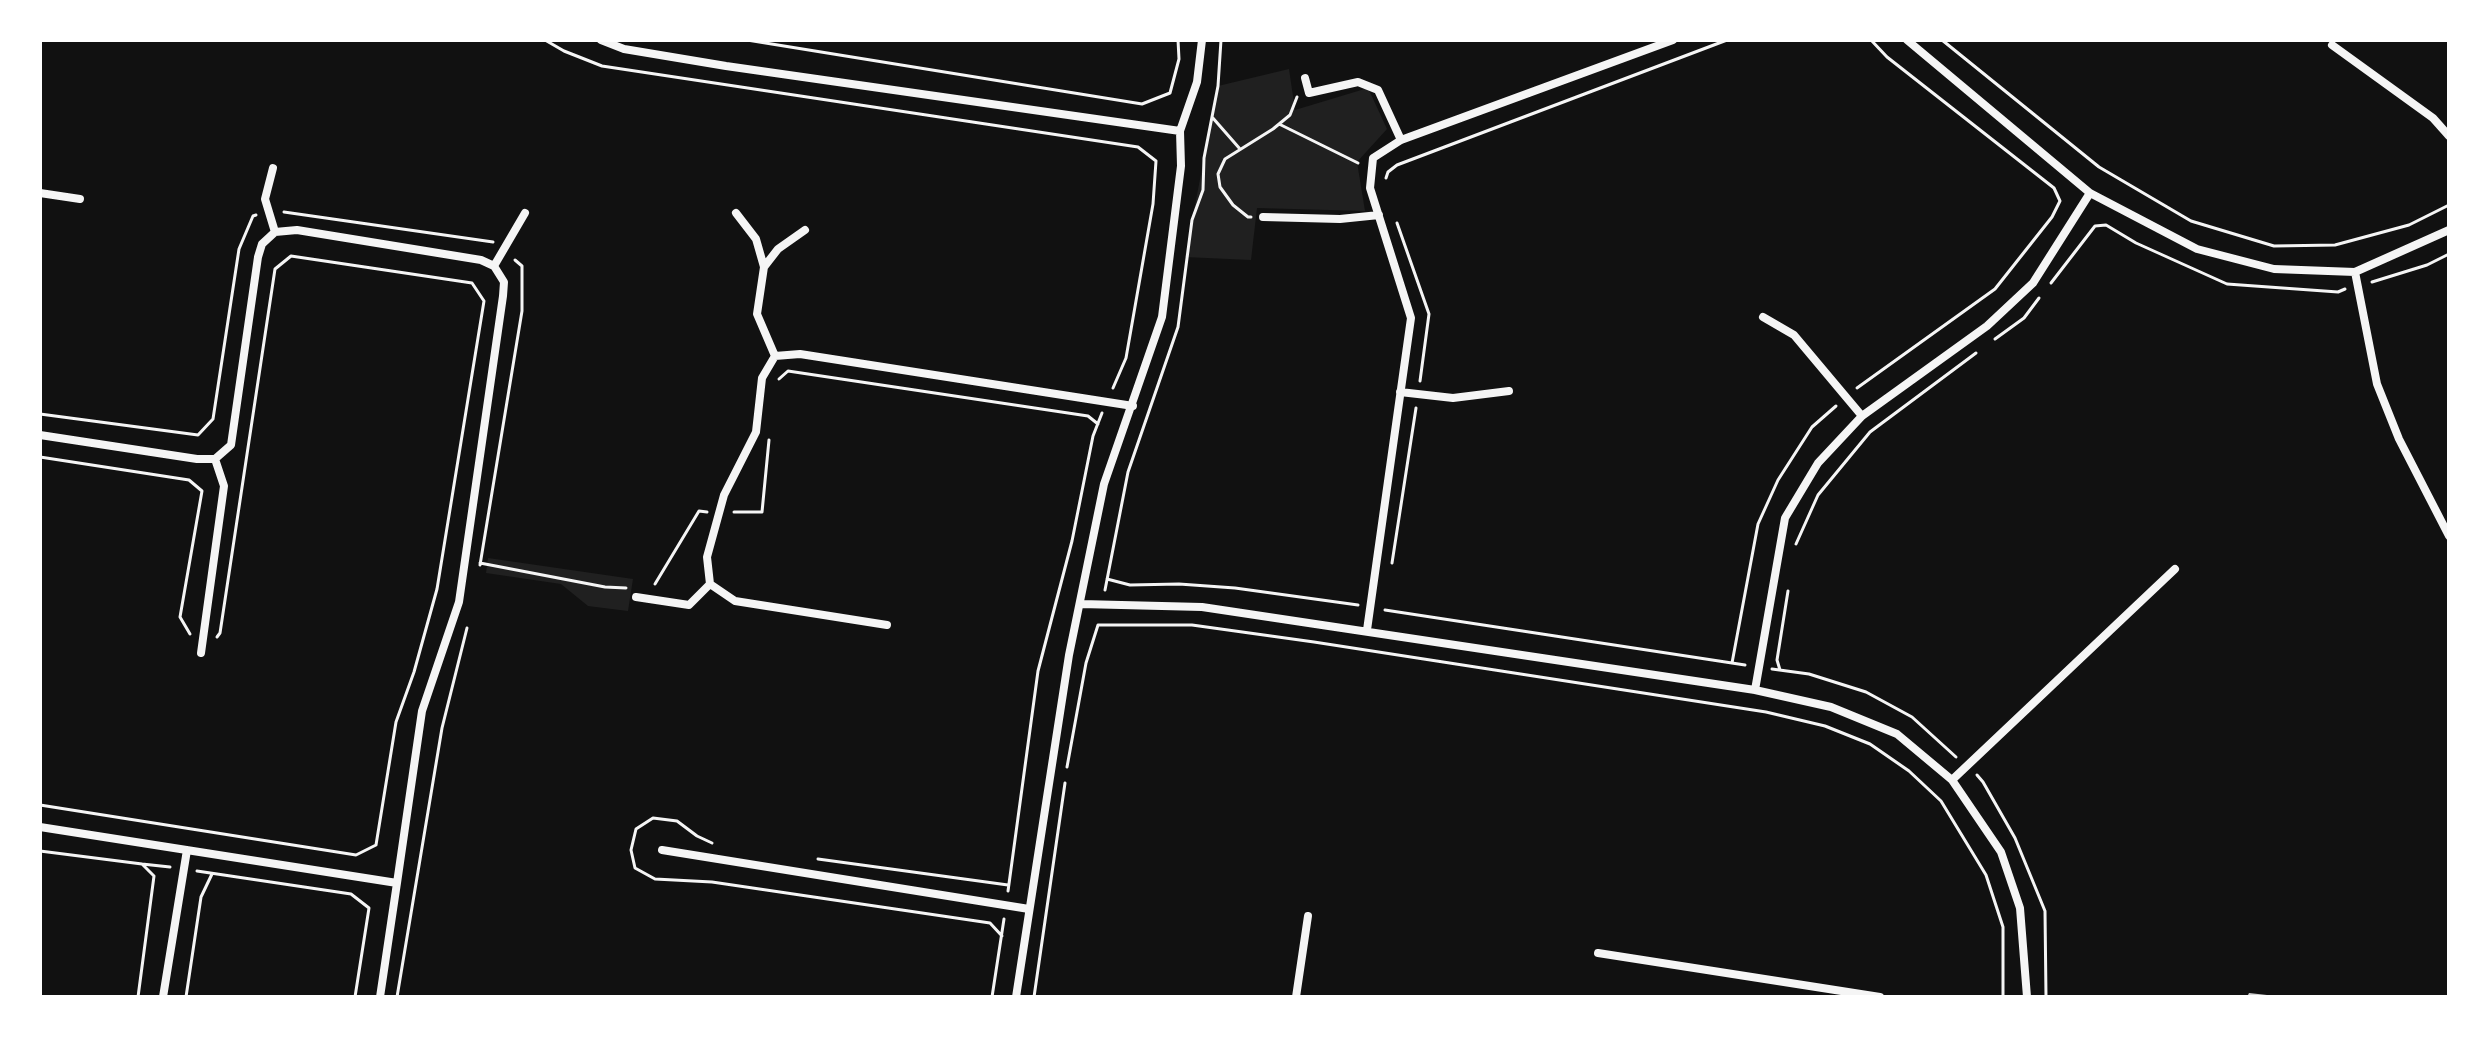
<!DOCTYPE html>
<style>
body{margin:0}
#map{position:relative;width:2489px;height:1037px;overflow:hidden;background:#111;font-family:Arial,sans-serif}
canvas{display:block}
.frame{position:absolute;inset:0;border:42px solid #fff;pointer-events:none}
</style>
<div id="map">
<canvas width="2489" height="1037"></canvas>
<div class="frame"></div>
</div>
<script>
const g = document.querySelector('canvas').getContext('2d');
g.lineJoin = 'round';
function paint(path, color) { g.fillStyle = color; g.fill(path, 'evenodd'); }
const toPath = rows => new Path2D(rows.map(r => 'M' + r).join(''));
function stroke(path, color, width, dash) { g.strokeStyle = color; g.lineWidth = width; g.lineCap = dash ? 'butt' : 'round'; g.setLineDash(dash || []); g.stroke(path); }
paint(toPath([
 [1289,69,1295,110,1368,88,1387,129,1357,162,1365,211,1257,208,1251,260,1185,257,1218,86],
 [488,558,633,579,628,611,588,606,561,584,486,573]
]), '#202020');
paint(toPath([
 [2249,993,2267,995,2267,997,2247,997]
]), '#d3d3d3');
stroke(toPath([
 [545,40,564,51,602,66,1138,147,1156,161,1153,204,1126,358,1113,388],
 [747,40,1142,104,1170,93,1179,59,1178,40],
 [1942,40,2099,167,2191,221,2274,246,2335,245,2409,225,2449,205],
 [1212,117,1240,149],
 [1279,124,1358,163],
 [1386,178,1388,172,1397,165,1727,40],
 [284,212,493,242],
 [1251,217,1248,217,1233,205,1220,187,1218,174,1225,159,1273,129,1290,115,1297,97],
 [1397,223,1429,314,1420,381],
 [2372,282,2427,265,2449,254],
 [2051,283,2095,226,2106,225,2136,243,2227,284,2338,292,2345,289],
 [1995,339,2024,318,2039,298],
 [779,379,788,371,1088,416,1098,424],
 [1857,388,1995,289,2052,217,2060,201,2054,188,1887,57,1871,40],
 [40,414,198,435,213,419,239,249,253,216,256,215],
 [40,457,189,480,202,491,180,617,190,634],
 [734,512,762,512,769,440],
 [1796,544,1818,495,1870,432,1976,353],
 [480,563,605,587,626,588],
 [1392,563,1416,408],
 [480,565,522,311,522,266,515,260],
 [1107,579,1130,585,1179,584,1235,588,1358,605],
 [655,584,699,511,707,512],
 [1105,590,1128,472,1178,327,1192,220,1203,190,1204,158,1218,86,1221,40],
 [1385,610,1745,665],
 [1732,663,1758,524,1778,480,1812,427,1836,406],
 [1772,669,1809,674,1866,692,1912,717,1956,757],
 [1780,670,1777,660,1788,591],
 [1067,767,1086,663,1098,625,1192,625,1314,642,1766,712,1825,726,1870,744,1909,771,1941,801,1986,875,2003,927,2003,997],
 [1977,775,1983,782,2015,838,2045,911,2046,997],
 [40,805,356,855,376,845,396,722,414,672,437,589,484,301,472,283,291,256,275,269,220,633,217,637],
 [712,843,697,836,677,821,653,818,636,829,631,850,635,868,655,879,712,882,990,923,1002,936],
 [40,851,142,864,154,876,138,997],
 [818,859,1008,885],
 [142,864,170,867],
 [197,871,351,894,369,908,355,997],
 [1008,891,1038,671,1072,541,1093,436,1102,413],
 [186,997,201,897,212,874],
 [397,997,442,728,467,628],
 [992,997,1004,919],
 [1034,997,1065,783]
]), '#f5f5f5', 3);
stroke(toPath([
 [601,40,624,49,726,66,1180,131],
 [1907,40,2090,193,2197,249,2274,269,2355,272,2449,230],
 [2332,45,2433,118,2449,136],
 [1305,78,1309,93,1358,82,1378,90,1401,140],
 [273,168,265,199,275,232],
 [40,193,80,199],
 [736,213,756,239,764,267],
 [1263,217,1340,219,1379,215],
 [494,266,525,213],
 [2355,272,2377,384,2399,439,2449,536],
 [1763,317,1794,335,1862,416],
 [775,356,757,314,764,267,778,249,805,230],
 [1400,392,1453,398,1509,391],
 [40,435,197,459,215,459,231,445,258,257,262,244,275,232,297,230,481,260,494,266],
 [636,597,689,605,710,584],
 [1081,604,1202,607,1755,690,1831,707,1897,734,1952,780,2001,852,2020,908,2027,997],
 [887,625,735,601,710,584,707,557,724,495,756,432,762,378,775,356,800,354,1133,406],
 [1367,630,1411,318,1370,188,1373,158,1401,140,1673,40],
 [201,653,224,486,215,459],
 [1755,690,1785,518,1818,463,1862,416,1987,326,2033,283,2090,193],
 [1952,780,2175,569],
 [40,827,397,883,422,711,459,602,503,296,504,282,494,266],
 [662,850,1029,909],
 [1598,953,1880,997],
 [163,997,187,850],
 [380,997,397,883],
 [1016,997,1069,655,1104,484,1162,317,1181,166,1180,131,1197,82,1202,40],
 [1296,997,1308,916]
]), '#f5f5f5', 8);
</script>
